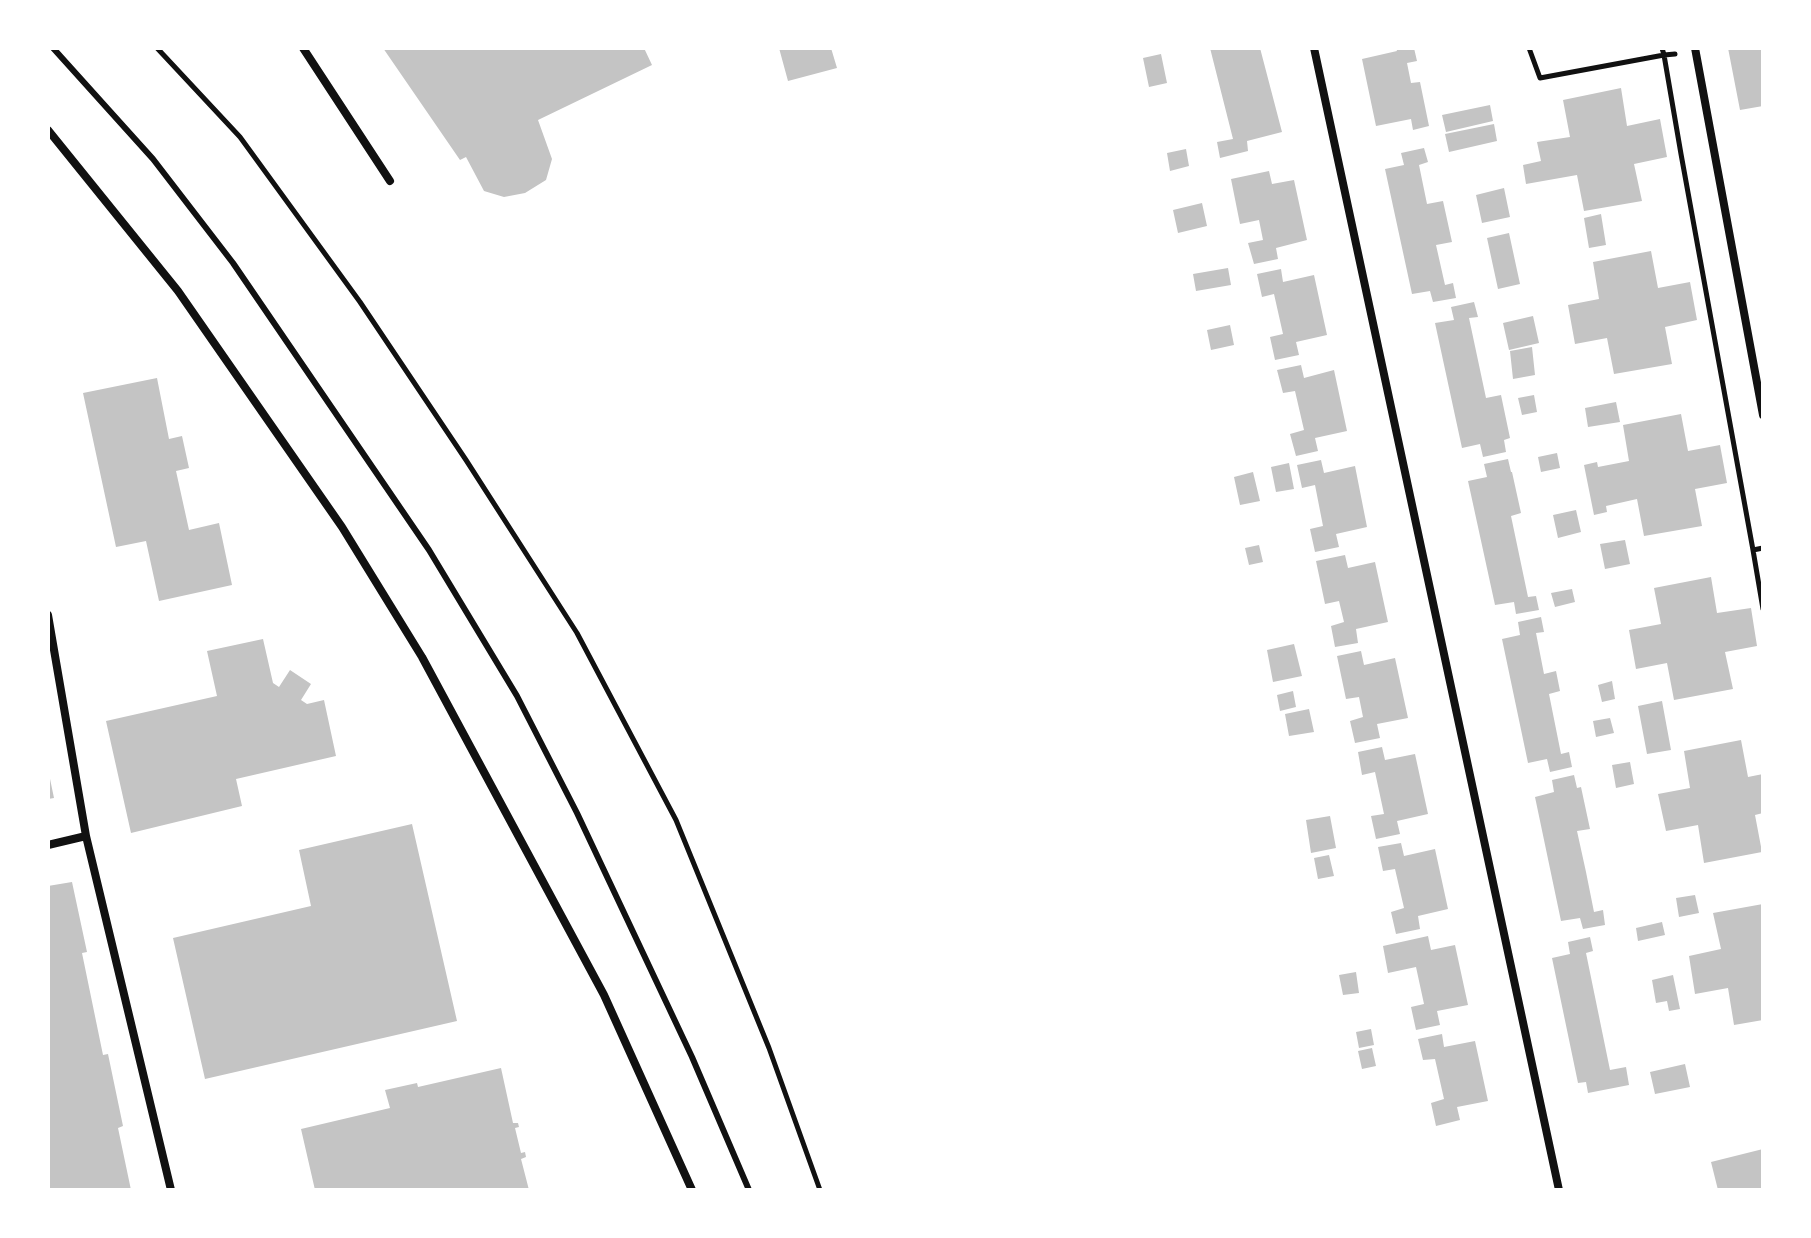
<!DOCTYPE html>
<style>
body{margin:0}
#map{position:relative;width:1811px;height:1238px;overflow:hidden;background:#fff;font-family:Lato,sans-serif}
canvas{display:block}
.frame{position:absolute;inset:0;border:50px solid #fff;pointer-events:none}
</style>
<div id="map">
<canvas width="1811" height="1238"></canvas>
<div class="frame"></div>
</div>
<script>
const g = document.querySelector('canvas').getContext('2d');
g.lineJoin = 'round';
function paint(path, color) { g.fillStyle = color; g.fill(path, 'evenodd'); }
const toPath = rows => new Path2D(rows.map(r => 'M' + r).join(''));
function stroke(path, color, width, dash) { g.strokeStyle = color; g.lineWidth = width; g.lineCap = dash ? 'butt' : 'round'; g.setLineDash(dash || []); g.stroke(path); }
paint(toPath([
 [383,48,644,48,652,65,538,120,552,159,546,180,525,193,504,197,484,191,466,157,460,160],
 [779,48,831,48,837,68,788,81],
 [1210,48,1260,48,1282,132,1247,141,1248,151,1220,158,1217,142,1233,139],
 [1396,48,1414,48,1417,61,1407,63,1411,83,1420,82,1429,126,1413,130,1411,119,1376,126,1362,59,1397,51],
 [1728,48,1763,48,1763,106,1740,110],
 [1161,54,1167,83,1149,87,1143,58],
 [1621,88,1627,126,1660,119,1667,157,1634,164,1642,201,1584,211,1577,175,1526,184,1523,165,1541,161,1537,142,1570,137,1563,100],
 [1490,105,1493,121,1446,132,1442,115],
 [1494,124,1497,141,1449,152,1445,134],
 [1424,148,1428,162,1419,165,1427,204,1443,201,1452,242,1436,245,1445,285,1453,283,1456,298,1433,302,1430,291,1412,294,1385,169,1404,165,1401,153],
 [1186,149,1189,166,1170,171,1167,153],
 [1269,171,1272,184,1294,180,1307,240,1276,248,1278,259,1254,264,1248,243,1263,240,1259,220,1240,224,1231,179],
 [1504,188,1510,217,1482,223,1476,195],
 [1202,203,1207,226,1178,233,1173,210],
 [1601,214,1606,245,1589,248,1584,218],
 [1509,233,1520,284,1498,289,1487,238],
 [1651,251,1658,288,1690,282,1697,320,1665,327,1672,364,1614,374,1607,338,1575,344,1568,305,1599,299,1593,262],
 [1228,268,1231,285,1196,291,1193,274],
 [1281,269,1283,282,1314,275,1327,335,1296,342,1299,355,1275,360,1270,337,1283,334,1274,294,1262,297,1257,274],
 [1474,302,1478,317,1469,318,1486,398,1501,395,1510,438,1504,440,1506,452,1483,457,1480,444,1462,448,1435,323,1454,320,1451,307],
 [1533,316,1539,343,1509,350,1503,323],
 [1230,325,1234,345,1211,350,1207,330],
 [1532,347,1535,375,1513,379,1510,351],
 [1301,365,1304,378,1334,370,1347,431,1315,438,1318,451,1296,456,1290,434,1304,430,1295,391,1283,393,1277,370],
 [157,378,169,439,182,436,189,468,176,471,189,530,219,523,232,585,159,601,146,541,116,547,83,393],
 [1534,395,1537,412,1522,415,1518,398],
 [1616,402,1620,422,1588,427,1585,408],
 [1681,414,1688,451,1720,445,1727,483,1695,489,1702,526,1644,536,1637,499,1606,506,1607,512,1594,515,1584,465,1597,462,1598,467,1629,461,1623,425],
 [1557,453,1560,468,1541,472,1538,457],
 [1508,459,1511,472,1512,472,1521,513,1511,516,1528,597,1536,596,1539,610,1516,614,1514,602,1495,605,1468,481,1487,477,1484,464],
 [1321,460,1324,473,1355,466,1367,527,1336,534,1339,547,1315,552,1310,529,1323,526,1315,485,1302,488,1297,465],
 [1289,463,1294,489,1276,492,1271,467],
 [1253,472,1260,501,1240,505,1234,477],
 [1576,510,1581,532,1558,538,1553,515],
 [1625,540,1630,564,1605,569,1600,544],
 [1259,545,1263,562,1249,565,1245,548],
 [1345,555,1348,568,1375,562,1388,622,1356,629,1358,643,1335,647,1331,626,1344,622,1339,601,1325,604,1316,561],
 [1711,577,1717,613,1751,608,1757,646,1725,652,1733,689,1674,700,1667,663,1636,669,1629,630,1661,624,1654,588],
 [1572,589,1575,602,1555,607,1551,593],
 [1541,617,1544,632,1536,633,1544,674,1556,671,1560,691,1549,694,1561,754,1569,752,1572,767,1550,772,1547,759,1528,763,1502,639,1520,635,1518,622],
 [263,639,273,683,279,687,290,670,311,684,301,700,307,704,324,700,336,756,236,779,242,806,131,833,106,721,217,696,207,651],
 [1294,644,1302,676,1273,682,1267,650],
 [1361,651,1364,665,1395,658,1408,718,1377,724,1380,738,1355,743,1350,721,1363,717,1359,697,1346,699,1337,656],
 [1612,681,1615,699,1602,702,1598,685],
 [1293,691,1296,707,1280,711,1277,695],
 [1662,701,1671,750,1647,754,1638,706],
 [1309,709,1314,732,1289,736,1285,714],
 [1610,718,1614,733,1596,737,1593,721],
 [1741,740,1748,777,1763,774,1763,813,1755,815,1762,852,1704,863,1698,825,1666,831,1658,794,1690,788,1684,751],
 [1382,747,1385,760,1415,754,1428,814,1397,821,1400,834,1376,839,1371,816,1384,814,1375,772,1362,775,1358,752],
 [1630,762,1634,784,1616,788,1612,765],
 [49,774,54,798,48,799,48,775],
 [1574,775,1577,788,1581,787,1590,829,1577,831,1586,872,1594,912,1603,910,1605,925,1583,929,1580,918,1561,921,1535,797,1554,792,1552,780],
 [1330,816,1336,848,1311,853,1306,820],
 [412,824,457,1021,205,1079,173,938,311,906,299,850],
 [1401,843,1404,856,1435,849,1448,909,1418,916,1420,929,1396,934,1391,912,1404,908,1395,869,1383,871,1378,847],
 [1329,855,1334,876,1318,879,1314,858],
 [72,882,87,952,82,953,103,1055,108,1054,123,1126,118,1128,131,1190,48,1190,48,886],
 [1695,895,1699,913,1679,917,1676,898],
 [1763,904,1763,1020,1734,1025,1728,988,1695,994,1689,956,1721,949,1713,913],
 [1662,922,1665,935,1638,941,1636,928],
 [1428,936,1431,950,1455,945,1468,1005,1437,1011,1440,1025,1416,1030,1411,1007,1424,1004,1416,967,1388,973,1383,946],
 [1590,937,1593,951,1586,953,1610,1070,1626,1067,1629,1085,1588,1093,1586,1082,1578,1083,1552,958,1570,954,1568,942],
 [1356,972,1359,993,1343,995,1339,975],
 [1673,975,1680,1009,1669,1011,1667,1001,1656,1003,1652,980],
 [1371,1029,1374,1045,1359,1048,1356,1032],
 [1442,1034,1444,1047,1475,1041,1488,1101,1457,1107,1460,1120,1436,1126,1431,1103,1444,1099,1435,1059,1423,1060,1418,1039],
 [1372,1048,1376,1066,1362,1069,1358,1051],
 [1685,1064,1690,1087,1655,1094,1650,1072],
 [501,1068,513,1123,518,1123,519,1127,515,1128,521,1153,525,1152,526,1157,521,1159,529,1190,315,1190,301,1129,390,1108,385,1090,417,1083,418,1087],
 [1763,1149,1763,1190,1718,1190,1711,1162]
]), '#c4c4c4');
stroke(toPath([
 [157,48,240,137,360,302,466,460,577,633,676,820,769,1048,820,1190],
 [1529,48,1540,78,1664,55,1662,48],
 [1675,54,1664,55,1681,154,1753,550,1763,548],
 [1753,550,1763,609]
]), '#111', 5);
stroke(toPath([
 [53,48,153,159,233,263,429,550,517,696,577,813,692,1057,749,1190]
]), '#111', 6);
stroke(toPath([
 [303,48,390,181],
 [1314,48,1559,1190],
 [1695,48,1763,415],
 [48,130,178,291,342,527,422,657,604,995,692,1190],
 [48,615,86,836,171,1190],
 [48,845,86,836]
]), '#111', 8);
</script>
